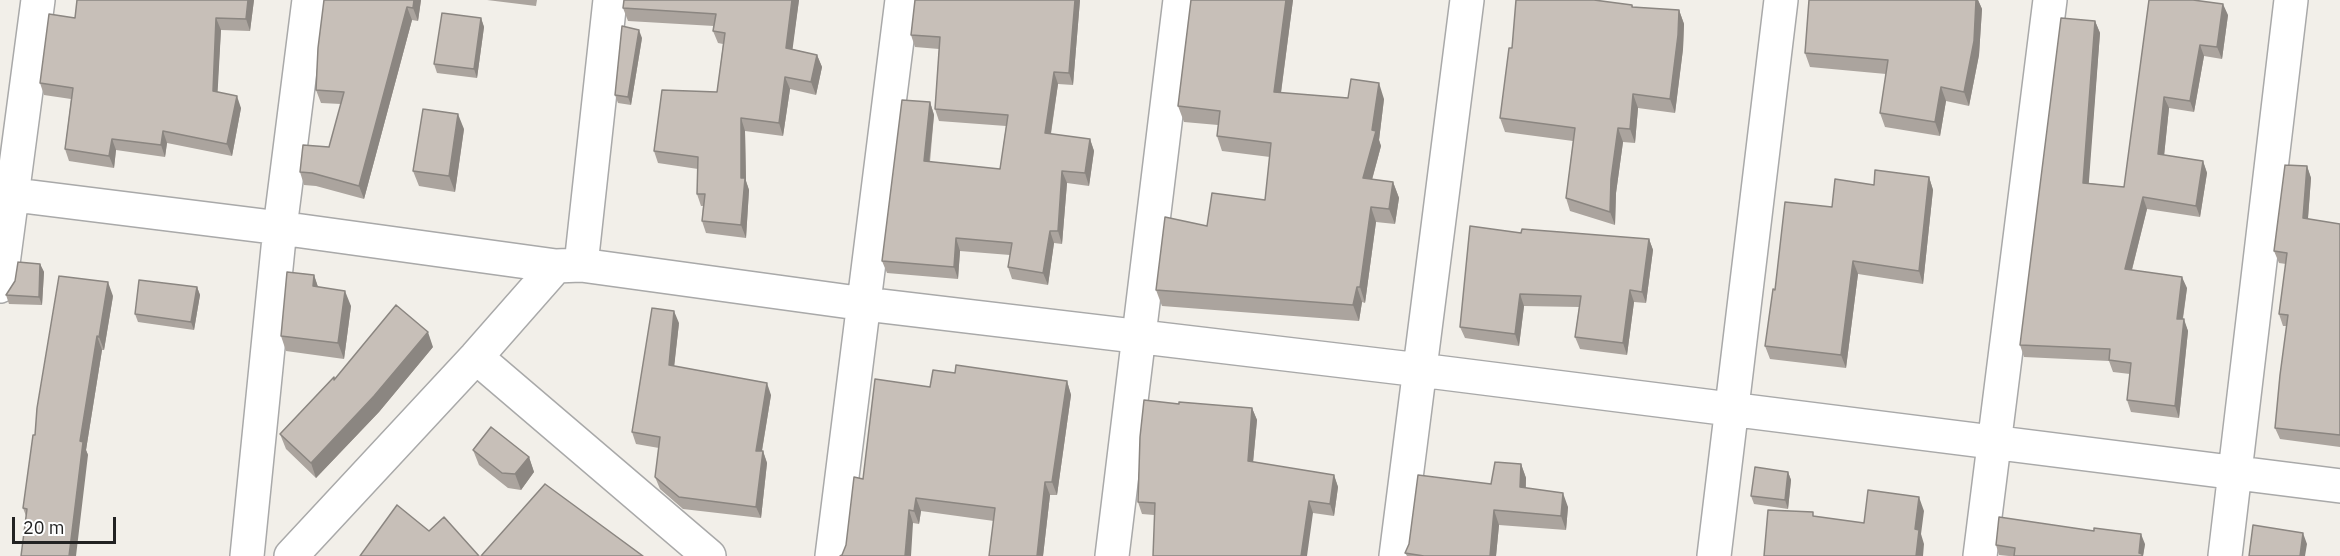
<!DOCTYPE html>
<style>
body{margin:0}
#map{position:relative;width:2340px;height:556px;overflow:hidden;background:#f2efe9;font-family:"IBM Plex Sans",sans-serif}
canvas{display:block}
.scale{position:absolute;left:12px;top:517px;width:104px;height:27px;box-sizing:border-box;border:3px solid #222;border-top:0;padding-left:8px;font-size:18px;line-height:21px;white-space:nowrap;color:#222;-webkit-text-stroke:4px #fff;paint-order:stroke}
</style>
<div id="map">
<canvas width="2340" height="556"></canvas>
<div class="scale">20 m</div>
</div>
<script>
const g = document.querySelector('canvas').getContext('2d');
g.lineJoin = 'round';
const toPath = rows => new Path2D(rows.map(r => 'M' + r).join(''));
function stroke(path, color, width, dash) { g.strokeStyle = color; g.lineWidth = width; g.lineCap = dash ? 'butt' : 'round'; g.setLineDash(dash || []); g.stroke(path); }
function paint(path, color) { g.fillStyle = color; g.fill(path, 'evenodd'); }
const minor = toPath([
 [0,193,280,228,556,266,581,265,865,304,1420,370,2340,486],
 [581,265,610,0],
 [0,286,38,0],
 [476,357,709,556],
 [247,556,280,228,309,0],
 [291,556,476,357,556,266],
 [832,556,902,0],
 [1112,556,1180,0],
 [1396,556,1467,0],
 [1714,556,1781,0],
 [1980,556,2050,0],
 [2225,556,2291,0]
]);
stroke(minor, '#a9a9a9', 36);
stroke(minor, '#fff', 33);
paint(toPath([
 [77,0,254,0,250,31,221,30,217,92,241,108,232,156,167,143,165,157,116,150,114,168,69,161,65,149,71,99,44,95,40,83,75,18],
 [421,0,418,21,412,20,364,199,316,186,304,185,300,172,329,147,341,104,321,103,316,90,318,48],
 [487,0,537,0,536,6],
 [799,0,792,49,817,55,822,67,816,95,790,89,783,136,745,131,746,181,749,190,746,238,706,233,702,221,703,206,701,206,697,194,698,169,658,163,654,151,717,92,723,44,718,43,713,31,714,26,628,21,623,8],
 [915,0,1080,0,1073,85,1058,84,1051,134,1090,139,1094,151,1089,186,1067,183,1062,244,1054,243,1048,285,1012,279,1008,267,1010,255,960,251,958,279,887,273,882,261,930,102,934,115,930,162,1000,169,1006,126,939,121,935,109,939,49,915,47,911,35],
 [1191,0,1293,0,1281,93,1348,98,1384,99,1379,140,1381,146,1372,180,1393,182,1399,198,1395,224,1376,222,1365,303,1362,302,1359,321,1162,306,1156,290,1207,226,1265,200,1270,157,1222,151,1217,136,1218,125,1184,122,1178,106],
 [1809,0,1978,0,1982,9,1979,55,1969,106,1946,101,1940,136,1885,127,1880,113,1886,74,1810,67,1805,53],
 [2149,0,2228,15,2222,59,2204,56,2194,112,2169,108,2164,155,2203,161,2207,173,2200,217,2147,209,2132,270,2187,288,2183,319,2188,331,2179,418,2131,412,2127,400,2130,374,2113,372,2109,361,2024,357,2020,345,2095,21,2100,33,2088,183,2124,187],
 [1632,5,1633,7,1679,10,1684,24,1683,49,1675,113,1638,108,1635,143,1623,142,1616,193,1615,225,1570,211,1566,198,1573,141,1505,132,1500,118,1512,48],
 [481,18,484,27,477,78,437,73,434,64],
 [642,38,631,105,618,103,615,95],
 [464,129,455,192,419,186,413,171],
 [2307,166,2311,178,2308,219,2340,224,2340,447,2280,439,2275,428,2287,326,2283,326,2279,314,2286,264,2279,263,2274,251],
 [1929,177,1933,190,1923,284,1858,274,1846,368,1770,359,1765,346,1775,290,1832,207,1874,185],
 [1521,233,1649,239,1653,250,1646,303,1634,302,1627,355,1580,349,1575,337,1579,307,1524,306,1519,346,1465,338,1460,327],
 [40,264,44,272,42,305,9,304,6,295],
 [314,275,318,287,351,306,344,359,286,351,281,336],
 [197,287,200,295,194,330,138,322,135,314],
 [113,296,104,350,102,350,86,450,88,455,26,516,23,508,35,435],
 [679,323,674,366,771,395,762,451,763,451,767,463,761,518,683,509,660,489,655,477,659,448,636,444,632,432],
 [433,347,379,412,316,478,286,449,280,434,334,377,335,379],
 [955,373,1067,381,1071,395,1057,495,1050,495,1043,556,989,556,994,521,921,511,919,524,913,523,842,555,846,545,863,479],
 [1179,404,1252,408,1257,420,1253,462,1334,475,1338,487,1334,516,1313,513,1154,515,1142,514,1138,502],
 [473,450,529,457,534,472,521,490,508,488,479,465],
 [1521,464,1526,478,1526,488,1568,507,1566,530,1499,525,1496,556,1407,556,1405,553,1491,484],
 [1788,472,1791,480,1788,509,1754,504,1751,496],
 [2145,544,2143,556,2009,556,1999,555,1996,545]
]), '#aba49e');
paint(toPath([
 [248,0,254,0,250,31,246,19],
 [414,0,421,0,418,21,413,8],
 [792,0,799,0,791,61,786,48],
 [1075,0,1080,0,1073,85,1069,73],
 [1286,0,1293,0,1279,107,1274,92],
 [1976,0,1978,0,1982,9,1979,55,1969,106,1964,92],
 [2223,4,2228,15,2222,59,2217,47],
 [407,7,412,20,364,199,359,186],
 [1679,10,1684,24,1683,49,1675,113,1670,99],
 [216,18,221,30,217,103,213,91],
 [481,18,484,27,477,78,474,69],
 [2095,21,2100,33,2088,194,2083,183],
 [639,30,642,38,631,105,628,97],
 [2200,45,2204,56,2194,112,2190,101],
 [817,55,822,67,816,95,811,82],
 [1054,72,1058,84,1049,145,1045,133],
 [785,77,790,89,783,136,779,123],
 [1379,83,1384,99,1379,140,1381,146,1368,194,1363,178,1372,130],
 [1941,87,1946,101,1940,136,1935,122],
 [1633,94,1638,108,1635,143,1630,129],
 [237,96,241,108,232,156,227,144],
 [2164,97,2169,108,2163,166,2158,154],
 [930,102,934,115,928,173,924,161],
 [458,114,464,129,455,192,449,176],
 [741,118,745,131,746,181,749,190,746,238,741,225],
 [1618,128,1623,142,1616,193,1615,225,1610,212,1611,179],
 [163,131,167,143,165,157,161,145],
 [112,139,116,150,114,168,109,156],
 [1090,139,1094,151,1089,186,1085,173],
 [2203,161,2207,173,2200,217,2196,206],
 [2307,166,2311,178,2307,230,2303,218],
 [1062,171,1067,183,1062,244,1058,231],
 [1929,177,1933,190,1923,284,1919,271],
 [1393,182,1399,198,1395,224,1389,209],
 [2143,197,2147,209,2129,281,2125,269],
 [1371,207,1376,222,1365,303,1360,287],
 [1050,231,1054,243,1048,285,1043,273],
 [956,238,960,251,958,279,954,267],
 [1649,239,1653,250,1646,303,1642,292],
 [1853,261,1858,274,1846,368,1841,355],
 [40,264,44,272,42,305,39,297],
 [314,275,319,290,313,286],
 [2182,277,2187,288,2181,330,2177,319],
 [108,282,113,296,104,350,99,337],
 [197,287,200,295,194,330,191,322],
 [1357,287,1362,302,1359,321,1353,305],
 [1630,290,1634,302,1627,355,1623,343],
 [345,291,351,306,344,359,338,343],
 [1520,294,1524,306,1519,346,1515,334],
 [674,311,679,323,673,377,669,365],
 [2184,319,2188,331,2179,418,2175,406],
 [428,332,433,347,379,412,316,478,311,463],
 [97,336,102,350,86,450,88,455,76,556,69,556,80,441],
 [1067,381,1071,395,1057,495,1052,482],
 [767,383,771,395,760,462,756,451],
 [1252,408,1257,420,1252,473,1248,461],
 [763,451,767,463,761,518,756,507],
 [529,457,534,472,521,490,515,474],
 [1521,464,1526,478,1525,502,1520,487],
 [1788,472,1791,480,1788,509,1785,500],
 [1334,475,1338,487,1334,516,1330,504],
 [1045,482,1050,495,1043,556,1037,556],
 [1563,493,1568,507,1566,530,1561,516],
 [1919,497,1924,511,1921,534,1924,544,1923,556,1916,556,1915,529],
 [916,498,921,511,919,524,914,511],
 [1309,501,1313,513,1307,556,1301,556],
 [909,510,913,523,911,556,905,556],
 [1494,510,1499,525,1496,556,1490,556],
 [2303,533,2307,544,2305,556,2300,556],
 [2141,534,2145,544,2143,556,2140,556,2139,553]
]), '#8b8681');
const building = toPath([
 [77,0,248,0,246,19,216,18,213,91,237,96,227,144,163,131,161,145,112,139,109,156,65,149,73,88,40,83,49,14,75,18,77,0],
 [324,0,414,0,413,8,407,7,359,186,312,173,300,172,303,145,329,147,344,92,316,90,318,48,324,0],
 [624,0,792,0,786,48,817,55,811,82,785,77,779,123,741,118,741,178,745,178,741,225,702,221,705,194,697,194,698,157,654,151,662,90,717,92,725,33,713,31,716,14,623,8,624,0],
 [915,0,1075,0,1069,73,1054,72,1045,133,1090,139,1085,173,1062,171,1058,231,1050,231,1043,273,1008,267,1012,243,956,238,954,267,882,261,902,100,930,102,924,161,1000,169,1008,115,935,109,940,37,911,35,915,0],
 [1191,0,1286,0,1274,92,1348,98,1351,79,1379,83,1372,130,1376,131,1363,178,1393,182,1389,209,1371,207,1360,287,1357,287,1353,305,1156,290,1165,217,1207,226,1212,193,1265,200,1271,143,1217,136,1220,111,1178,106,1191,0],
 [1516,0,1594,0,1632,5,1632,7,1679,10,1678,35,1670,99,1633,94,1630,129,1618,128,1611,179,1610,212,1566,198,1575,128,1500,118,1509,48,1512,48,1516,0],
 [1809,0,1976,0,1974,41,1964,92,1941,87,1935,122,1880,113,1888,60,1805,53,1809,0],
 [2149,0,2193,0,2223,4,2217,47,2200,45,2190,101,2164,97,2158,154,2203,161,2196,206,2143,197,2125,269,2182,277,2177,319,2184,319,2175,406,2127,400,2131,363,2109,360,2110,349,2020,345,2061,18,2095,21,2083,183,2124,187,2149,0],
 [442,13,481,18,474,69,434,64,442,13],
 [622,26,639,30,628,97,615,95,622,26],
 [423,109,458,114,449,176,413,171,423,109],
 [2285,165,2307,166,2303,218,2340,224,2340,435,2275,428,2280,375,2288,315,2279,314,2287,253,2274,251,2285,165],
 [1875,170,1929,177,1919,271,1853,261,1841,355,1765,346,1773,289,1775,290,1785,202,1832,207,1835,179,1874,185,1875,170],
 [1470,226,1521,233,1522,229,1649,239,1642,292,1630,290,1623,343,1575,337,1581,296,1520,294,1515,334,1460,327,1470,226],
 [18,262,40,264,39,297,6,295,15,281,18,262],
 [287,272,314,275,313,286,345,291,338,343,281,336,287,272],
 [59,276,108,282,99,337,97,336,80,441,83,442,69,556,21,556,27,509,23,508,33,435,35,435,37,408,59,276],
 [139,280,197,287,191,322,135,314,139,280],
 [396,305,428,332,374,396,311,463,280,434,334,377,334,380,396,305],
 [652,308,674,311,669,365,767,383,756,451,763,451,756,507,679,497,655,477,660,437,632,432,652,308],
 [956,365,1067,381,1052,482,1045,482,1037,556,989,556,995,508,916,498,914,511,909,510,905,556,840,556,842,555,846,545,854,477,863,479,875,379,930,387,933,370,955,373,956,365],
 [1144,400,1179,404,1179,402,1252,408,1248,461,1334,475,1330,504,1309,501,1301,556,1153,556,1155,503,1138,502,1140,437,1144,400],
 [491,427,529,457,515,474,502,473,473,450,491,427],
 [1495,462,1521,464,1520,487,1563,493,1561,516,1494,510,1490,556,1424,556,1405,553,1409,544,1418,475,1491,484,1495,462],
 [1755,467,1788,472,1785,500,1751,496,1755,467],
 [545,484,643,556,481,556,545,484],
 [1868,490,1919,497,1915,529,1919,530,1916,556,1764,556,1768,510,1813,512,1813,516,1864,523,1868,490],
 [397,505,429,531,444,517,479,556,360,556,397,505],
 [1999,517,2094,531,2094,528,2141,534,2139,553,2142,554,2142,556,2014,556,2015,548,1996,545,1999,517],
 [2253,525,2303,533,2300,556,2249,556,2253,525]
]);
paint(building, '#c7bfb8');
stroke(building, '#8b8681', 1.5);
</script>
